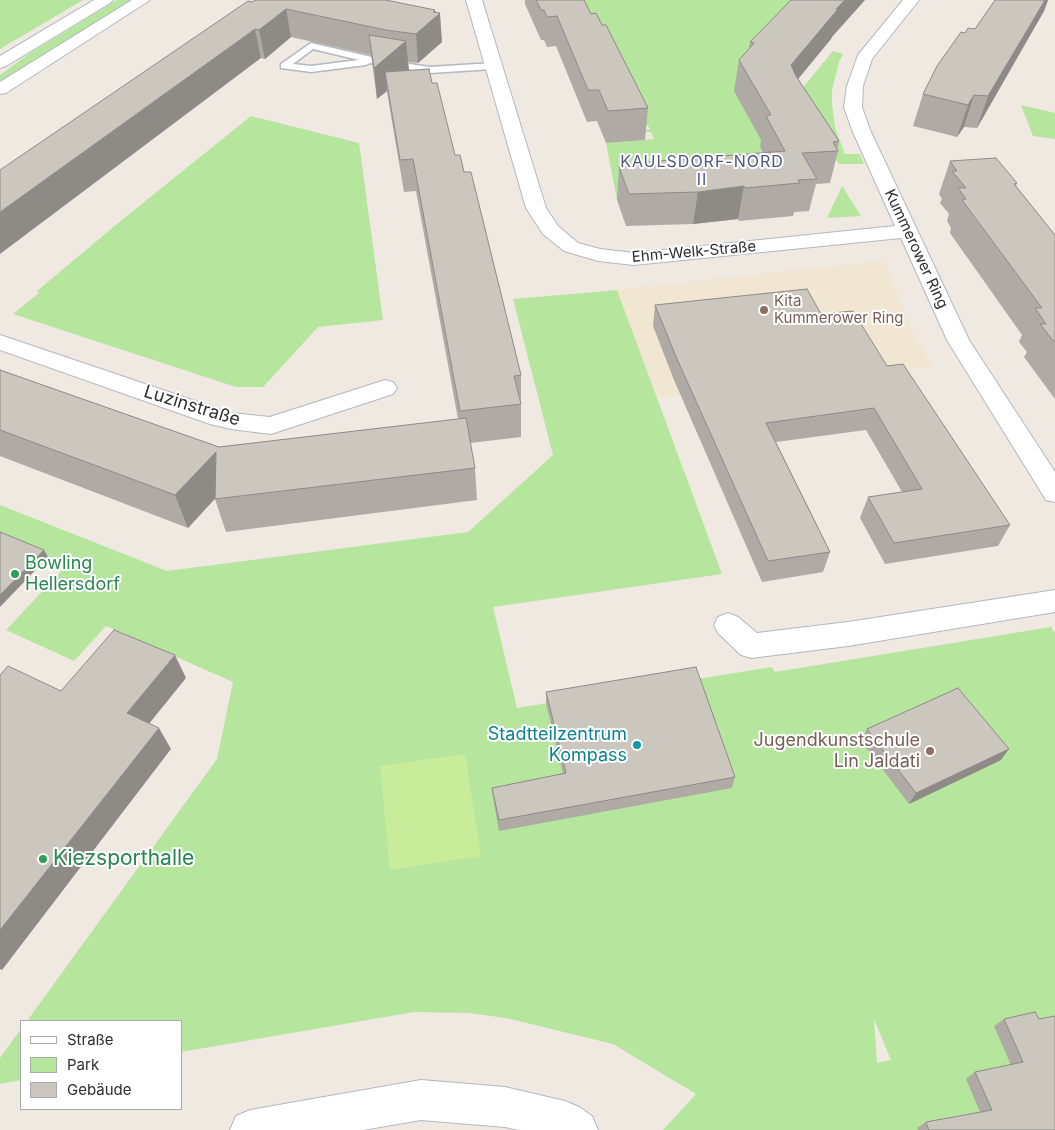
<!DOCTYPE html>
<meta charset="utf-8">
<style>
body{margin:0}
#map{position:relative;width:1055px;height:1130px;overflow:hidden;background:#efe9e1;font-family:Inter,sans-serif}
canvas{display:block}
.legend{position:absolute;left:20px;top:1020px;width:162px;height:90px;box-sizing:border-box;background:#fff;border:1px solid #ababab;margin:0;padding:6px 9px;list-style:none;font-size:15px;color:#2e2e2e}
.legend li{display:flex;align-items:center;gap:10px;height:25px}
.legend b{width:25px;border:1px solid #ababab}
</style>
<div id="map">
<canvas width="1055" height="1130"></canvas>
<ul class="legend">
<li><b style="height:6px;background:#fff"></b>Straße</li>
<li><b style="height:14px;background:#b6e59e"></b>Park</li>
<li><b style="height:14px;background:#cbc7bf"></b>Gebäude</li>
</ul>
</div>
<script>
const g = document.querySelector('canvas').getContext('2d');
g.lineJoin = 'round';
function paint(path, color) { g.fillStyle = color; g.fill(path, 'evenodd'); }
const toPath = rows => new Path2D(rows.map(r => 'M' + r).join(''));
function stroke(path, color, width, dash) { g.strokeStyle = color; g.lineWidth = width; g.lineCap = dash ? 'butt' : 'round'; g.setLineDash(dash || []); g.stroke(path); }
function label(font, color, halo, rows, align = 'center') {
  g.font = font + ' Inter,sans-serif'; g.lineWidth = 4; g.setLineDash([]); g.textBaseline = 'middle'; g.strokeStyle = halo; g.fillStyle = color; for (const [text, x, y, turn = 0] of rows) {
    g.save(); g.translate(x, y); g.rotate((+turn || 0) * Math.PI / 180); g.textAlign = isNaN(turn) ? turn : align; if (halo) g.strokeText(text, 0, 0); g.fillText(text, 0, 0); g.restore();
  }
}
paint(toPath([
 [884,261,912,331,932,366,657,398,617,290]
]), '#f0e6d1');
paint(toPath([
 [0,0,83,0,0,49],
 [117,0,131,0,0,81,0,75,30,53],
 [569,0,813,0,765,147,760,148,762,151,767,151,787,186,617,200,606,143,654,139,651,132,646,132,645,130,650,129,648,126,643,126],
 [833,51,843,54,839,62,832,90,832,104,835,128,845,154,860,154,864,164,839,164,796,96],
 [1021,105,1055,113,1055,139,1033,136],
 [251,116,359,143,383,320,318,327,263,387,236,387,13,314,39,293,37,291,123,219],
 [842,186,861,216,827,218],
 [617,290,722,574,493,607,517,708,772,667,775,672,1051,627,1055,633,1055,1130,663,1130,696,1094,613,1044,506,1018,469,1013,414,1012,181,1052,181,1021,27,1021,217,759,233,682,106,626,74,661,6,630,68,564,0,537,0,505,167,571,468,532,553,455,513,299],
 [874,1019,891,1060,890,1060,877,1063],
 [21,1029,21,1080,0,1084,0,1058]
]), '#b6e59e');
paint(toPath([
 [465,754,481,856,390,870,380,766]
]), '#c9ec9a');
const service = toPath([
 [311,43,389,61,430,67,493,63,498,66,493,69,430,73,370,63,366,65,311,72,281,68,281,64,311,43],
 [313,49,359,60,311,66,293,64,313,49]
]);
const minor = toPath([
 [466,0,482,0,546,208,558,226,578,243,600,249,634,253,895,226,852,130,844,107,847,86,858,55,903,0,919,0,872,59,863,86,862,107,870,130,969,340,1055,472,1055,502,1046,500,947,340,901,238,634,265,598,261,564,251,543,234,526,208,466,0],
 [0,335,231,413,270,417,385,380,393,382,397,388,393,394,271,434,231,429,210,424,0,350,0,335],
 [1055,590,1055,612,848,646,751,658,741,655,718,633,714,625,718,617,728,613,738,617,757,633,848,622,1055,590],
 [421,1080,505,1087,565,1101,579,1107,592,1116,598,1130,519,1130,505,1127,421,1120,363,1130,230,1130,236,1116,250,1110,421,1080]
]);
const secondary = toPath([
 [94,0,113,0,110,3,6,66,0,68,0,56,94,0],
 [132,0,150,0,6,93,0,94,0,82,132,0]
]);
stroke(service, '#b4b7c1', 3);
stroke(minor, '#b4b7c1', 2);
stroke(secondary, '#b4b7c1', 2);
paint(service, '#fff');
paint(minor, '#fff');
paint(secondary, '#fff');
paint(toPath([
 [525,0,584,0,591,14,602,25,648,108,645,140,606,143,597,121,587,122,556,46,547,47,544,40,541,40,525,4],
 [995,0,1048,0,1044,11,977,128,964,127,957,137,913,126,923,94,975,29],
 [248,1,252,2,435,10,442,42,418,63,408,62,409,71,432,83,455,155,464,172,521,375,521,437,470,443,475,468,477,500,226,532,215,499,188,528,0,456,0,370,219,447,458,419,416,191,404,192,389,104,387,91,377,99,371,55,291,37,265,59,261,58],
 [832,37,831,39,798,79,839,141,837,149,838,151,830,183,816,184,809,211,794,212,793,216,739,221,738,219,693,224,626,226,617,200,619,167,633,166,633,163,763,153,760,147,761,140,734,91,739,60,749,49,750,42],
 [950,161,1017,183,1016,186,1055,235,1055,399,1024,357,1027,352,1019,342,1022,335,950,233,951,228,947,221,949,214,940,203,942,199,939,194],
 [655,305,821,314,887,366,1010,525,998,546,885,564,860,518,868,497,902,492,866,430,776,442,830,552,823,572,762,582,674,380,653,326],
 [546,692,735,777,732,788,499,831,493,798,492,788,563,774,546,703],
 [867,729,1001,760,909,804,861,741],
 [1004,1019,1055,1130,918,1130,917,1128,926,1122,980,1112,966,1079,975,1072,1011,1065,994,1026]
]), '#afaba4');
paint(toPath([
 [845,0,865,0,832,37,831,39,784,96,791,65,836,9],
 [1045,0,1048,0,1044,11,977,128,988,96],
 [286,9,291,37,265,59,259,30],
 [435,10,436,17,440,13,442,42,418,63,416,34],
 [255,29,261,58,0,254,0,212],
 [406,41,409,71,385,72,387,91,377,99,374,68],
 [974,95,964,127,957,137,968,105],
 [744,186,738,219,693,224,698,192],
 [216,452,227,485,188,528,175,495],
 [44,550,48,557,0,607,0,595],
 [175,655,186,678,140,735,127,713],
 [159,728,171,749,2,970,0,969,0,930],
 [1009,749,1001,760,909,804,916,793]
]), '#8e8b86');
const building = toPath([
 [255,0,386,0,435,10,433,12,440,13,416,34,386,30,286,9,259,30,255,29,0,212,0,170,248,1,252,2,255,0],
 [536,0,584,0,591,14,596,13,602,25,606,25,648,108,608,111,599,90,588,90,557,16,547,17,544,10,541,10,536,0],
 [791,0,845,0,836,9,838,9,791,65,796,76,839,141,833,142,838,151,802,153,817,179,798,180,800,183,745,188,744,186,698,192,629,194,619,167,634,166,633,163,785,151,766,116,771,115,739,60,754,43,750,42,791,0],
 [995,0,1045,0,988,96,974,95,968,105,923,94,937,66,961,32,965,33,968,28,975,29,995,0],
 [369,35,406,41,374,68,369,35],
 [429,69,432,83,437,83,455,155,460,155,464,172,471,172,521,375,514,376,521,404,460,411,413,159,400,160,385,72,429,69],
 [996,158,1017,183,1014,184,1055,235,1055,343,1040,324,1046,324,1035,308,1042,308,962,200,966,199,958,188,966,188,952,171,957,171,950,161,996,158],
 [807,289,821,314,853,311,887,366,903,364,1010,525,894,543,868,497,922,489,874,408,766,423,830,552,768,561,677,359,655,305,807,289],
 [0,370,219,447,466,418,475,468,215,499,216,452,175,495,0,430,0,370],
 [0,532,44,550,0,595,0,532],
 [114,630,175,655,127,713,159,728,0,930,0,675,8,666,61,691,114,630],
 [696,667,735,777,499,820,492,788,566,773,546,692,696,667],
 [958,688,1009,749,916,793,867,729,958,688],
 [1035,1012,1039,1019,1055,1016,1055,1130,929,1130,926,1122,992,1110,975,1072,1023,1062,1004,1019,1035,1012]
]);
paint(building, '#cbc7bf');
stroke(building, '#8e8b86', 1);
for (const [x, y, r, color] of [
 [764,310,5,"#8d6e63"],
 [15,574,5,"#2e9e5b"],
 [637,745,5,"#0f9aa8"],
 [930,751,5,"#8d6e63"],
 [43,859,5,"#2e9e5b"]
]) { const dot = new Path2D(); dot.arc(x, y, r, 0, 2 * Math.PI); g.fillStyle = color; g.fill(dot); stroke(dot, '#fff', 2); }
label('15px', '#2e2e2e', '#fff', [
 ["Kummerower Ring",916,249,65],
 ["Ehm-Welk-Straße",694,252,-5]
]);
label('15px', '#785e54', '#fff', [
 ["Kita",774,301],
 ["Kummerower Ring",774,318]
], 'left');
g.letterSpacing = '1px';
label('16px', '#4d5680', '#fff', [
 ["KAULSDORF-NORD",702,162],
 ["II",702,180]
]);
g.letterSpacing = '0px';
label('18px', '#2e2e2e', '#fff', [
 ["Luzinstraße",192,406,17]
]);
label('18px', '#27864d', '#fff', [
 ["Bowling",25,564],
 ["Hellersdorf",25,585]
], 'left');
label('18px', '#0d838f', '#fff', [
 ["Stadtteilzentrum",627,735],
 ["Kompass",627,756]
], 'right');
label('18px', '#785e54', '#fff', [
 ["Jugendkunstschule",920,741],
 ["Lin Jaldati",920,762]
], 'right');
label('21px', '#27864d', '#fff', [
 ["Kiezsporthalle",53,859]
], 'left');
</script>
